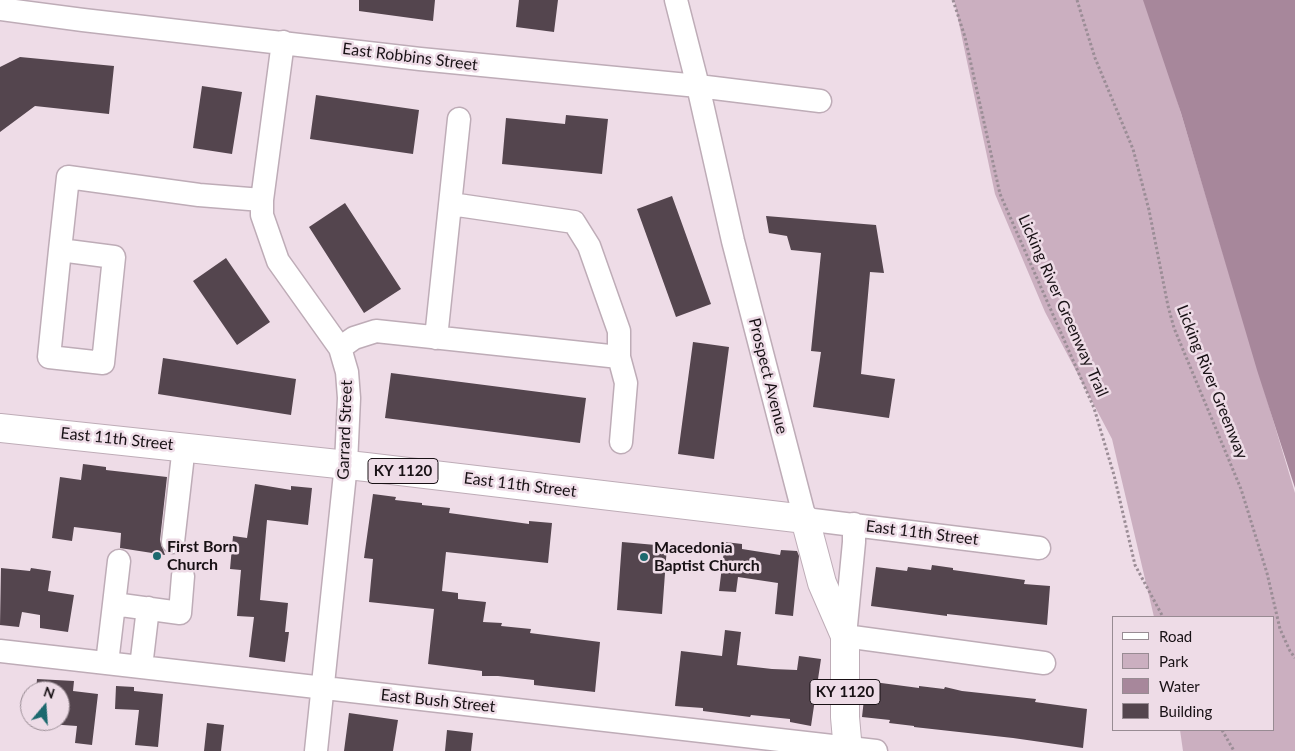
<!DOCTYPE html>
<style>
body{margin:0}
#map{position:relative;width:1295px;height:751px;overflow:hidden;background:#eedce7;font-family:Lato,sans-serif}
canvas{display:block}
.legend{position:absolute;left:1112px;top:616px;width:162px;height:115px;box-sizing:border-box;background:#eedce7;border:1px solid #988b93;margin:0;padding:6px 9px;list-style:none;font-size:15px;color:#181115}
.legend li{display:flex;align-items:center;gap:10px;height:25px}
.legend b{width:25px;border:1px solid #988b93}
.north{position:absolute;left:20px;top:681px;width:50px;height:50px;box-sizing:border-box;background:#eedce7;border:1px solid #988b93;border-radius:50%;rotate:18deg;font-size:14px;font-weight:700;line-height:20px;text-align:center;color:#181115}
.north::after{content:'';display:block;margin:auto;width:18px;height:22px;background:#1c696e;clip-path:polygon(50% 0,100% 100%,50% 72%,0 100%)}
</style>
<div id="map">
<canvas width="1295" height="751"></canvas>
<ul class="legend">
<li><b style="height:6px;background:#fff"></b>Road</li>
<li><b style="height:14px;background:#cbafc0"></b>Park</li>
<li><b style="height:14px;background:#a7879b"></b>Water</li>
<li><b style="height:14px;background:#54454e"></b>Building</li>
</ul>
<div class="north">N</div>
</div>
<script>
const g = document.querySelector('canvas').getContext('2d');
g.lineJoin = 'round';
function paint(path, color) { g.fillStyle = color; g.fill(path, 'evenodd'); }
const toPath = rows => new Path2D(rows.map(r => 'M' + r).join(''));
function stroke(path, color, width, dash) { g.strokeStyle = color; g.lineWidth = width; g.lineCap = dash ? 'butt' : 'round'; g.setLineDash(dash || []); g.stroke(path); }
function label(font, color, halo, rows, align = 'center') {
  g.font = font + ' Lato,sans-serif'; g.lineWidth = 5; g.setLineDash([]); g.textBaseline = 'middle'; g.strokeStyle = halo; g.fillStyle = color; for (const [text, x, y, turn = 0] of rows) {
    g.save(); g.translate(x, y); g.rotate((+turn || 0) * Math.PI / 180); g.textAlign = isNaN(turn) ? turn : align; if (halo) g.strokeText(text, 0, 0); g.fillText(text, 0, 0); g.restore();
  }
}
paint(toPath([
 [954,0,1147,0,1295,493,1295,751,1183,751,1180,730,1274,730,1274,617,1154,617,1112,439,1045,312,995,194]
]), '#cbafc0');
paint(toPath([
 [1143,0,1295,0,1295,488,1257,370,1181,113]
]), '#a7879b');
paint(toPath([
 [359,0,435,0,433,21,359,11],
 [519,0,558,0,554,32,516,27],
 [20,57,114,66,109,114,35,106,0,132,0,67],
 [202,86,242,92,232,154,193,148],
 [316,95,419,110,413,154,310,139],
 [566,115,608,119,602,174,502,164,506,118,565,124],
 [672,196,711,304,676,317,637,209],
 [345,203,401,289,364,313,309,227],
 [766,216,876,225,884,273,870,272,861,374,895,379,889,418,813,407,821,352,811,351,821,253,791,250,787,236,769,233],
 [226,258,270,322,237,345,193,281],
 [693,342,729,347,714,459,678,454],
 [163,358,296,379,291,415,158,394],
 [391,373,586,398,580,443,385,418],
 [83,464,106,467,106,470,167,477,160,540,165,555,120,548,121,533,98,530,74,527,72,541,52,538,60,477,81,480],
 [255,484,291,490,291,486,312,488,308,525,267,520,260,600,288,603,285,632,289,632,285,662,249,657,254,617,237,616,241,570,230,569,233,536,247,538],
 [373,494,396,497,395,500,422,503,422,505,450,508,449,513,529,524,529,521,552,523,548,563,446,552,442,591,458,593,458,599,486,602,483,622,502,623,501,626,531,629,530,633,600,642,595,692,534,685,534,680,498,676,482,676,482,671,428,664,434,609,369,602,373,559,364,558],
 [622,542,667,546,662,614,617,610],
 [725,542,742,544,742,549,780,555,781,550,797,551,799,556,793,616,775,614,778,583,738,577,736,592,719,591],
 [932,565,953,568,953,570,1025,580,1024,584,1050,586,1047,625,947,614,947,616,871,606,876,567,907,571,908,567,931,570],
 [1,568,30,571,31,568,51,571,48,591,74,595,68,632,40,628,40,615,22,612,19,627,0,625],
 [725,630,741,632,737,665,772,669,797,670,799,656,821,659,811,726,790,722,790,719,751,715,750,717,703,711,703,708,675,706,681,651,722,656],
 [37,679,74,681,73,691,98,694,92,745,75,743,77,726,34,723,34,721,60,721,60,691,36,691],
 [866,681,919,688,919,686,944,689,945,687,962,691,1036,699,1035,702,1087,709,1083,748,1013,738,914,727,914,726,889,723,890,720,862,717],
 [116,686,134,687,134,691,163,694,158,747,135,745,139,710,115,709],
 [349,713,398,720,393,751,344,751],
 [207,723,224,725,221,751,204,751],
 [447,730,473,733,471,751,445,751]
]), '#54454e');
const minor = toPath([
 [676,0,698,86,733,241,805,519,1039,548],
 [0,9,83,20,420,59,698,86,820,101],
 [283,42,262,200,262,215,278,261,340,348,347,372,349,398,346,464,316,751],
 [60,250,114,257,103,363,49,357,60,250,68,177,199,195,262,200],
 [436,338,459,119],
 [340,348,354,338,376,331,619,357,619,331,589,246,574,222,451,204],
 [619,357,626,383,621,442],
 [854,524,854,542,845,636,1044,663],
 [173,542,184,446],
 [114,604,119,561],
 [0,651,876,751],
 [107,663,114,604,180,613,183,576],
 [141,667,148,608]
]);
const major = toPath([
 [0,428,366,467,805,519,822,583,845,636,845,717,848,751]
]);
stroke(minor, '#beacb7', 25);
stroke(major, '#beacb7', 30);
stroke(toPath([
 [953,0,965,37,1000,194,1094,408,1114,475,1135,565,1163,617],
 [1077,0,1095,58,1133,149,1149,210,1168,306,1174,328,1241,489,1267,573,1280,629,1290,651,1295,658],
 [1222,730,1234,751]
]), '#9b8d96', 3, [2.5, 2.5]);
stroke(minor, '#fff', 22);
stroke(major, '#fff', 28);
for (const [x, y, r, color] of [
 [157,556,5,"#1c696e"],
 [644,557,5,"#1c696e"]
]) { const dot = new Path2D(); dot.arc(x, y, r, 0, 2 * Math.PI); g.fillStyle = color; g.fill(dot); stroke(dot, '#eedce7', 2); }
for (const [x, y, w] of [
 [403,471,70],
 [845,692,70]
]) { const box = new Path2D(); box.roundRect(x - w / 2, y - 12.5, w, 25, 4); g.fillStyle = '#eedce7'; g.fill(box); stroke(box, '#181115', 1); }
label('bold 15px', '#181115', null, [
 ["KY 1120",403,471],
 ["KY 1120",845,692]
]);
label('16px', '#181115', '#eedce7', [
 ["East Robbins Street",410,57,7],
 ["Licking River Greenway Trail",1063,306,66],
 ["Prospect Avenue",768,376,76],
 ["Licking River Greenway",1212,382,68],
 ["Garrard Street",345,430,-88],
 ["East 11th Street",117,439,6],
 ["East 11th Street",520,485,7],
 ["East 11th Street",922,533,7],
 ["East Bush Street",438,701,6]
]);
label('bold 16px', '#181115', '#eedce7', [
 ["First Born",167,547],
 ["Church",167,565],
 ["Macedonia",654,548],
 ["Baptist Church",654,566]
], 'left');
</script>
